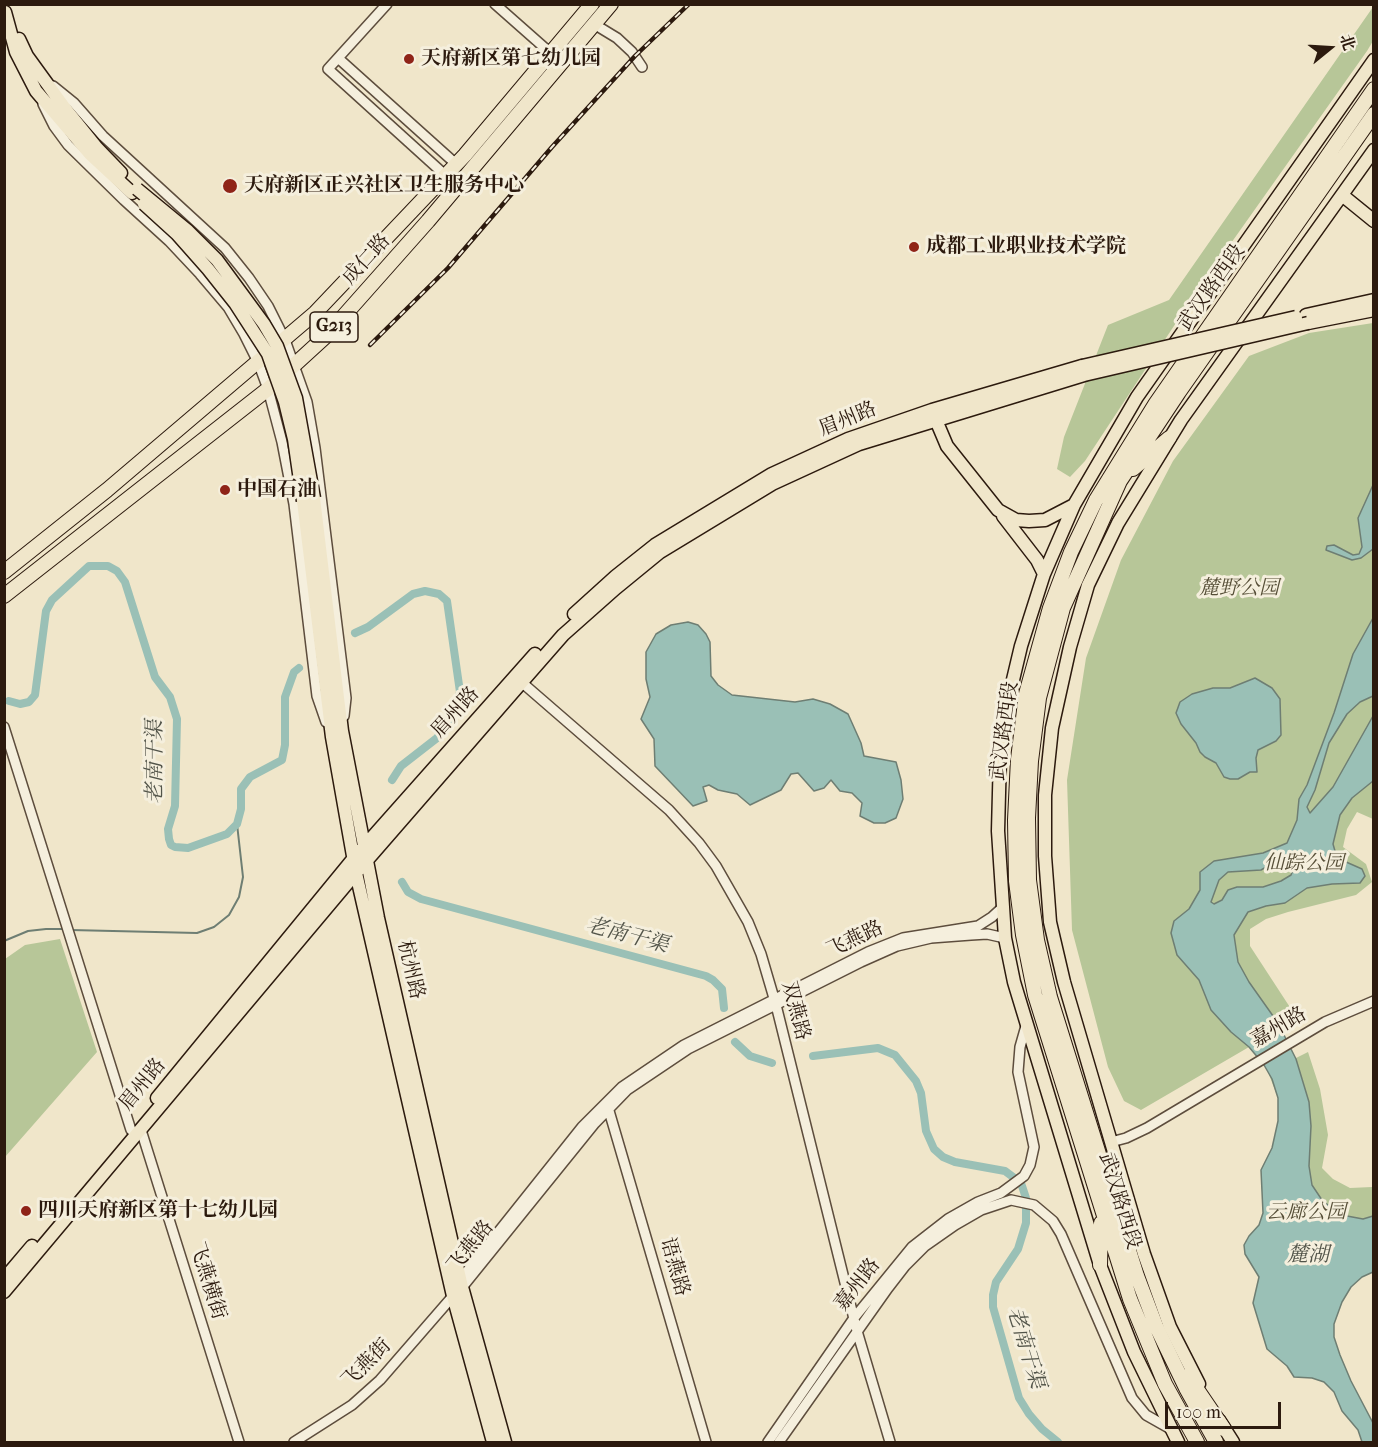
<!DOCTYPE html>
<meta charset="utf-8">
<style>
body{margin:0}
#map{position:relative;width:1378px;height:1447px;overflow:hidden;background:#f0e6ca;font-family:"IM FELL French Canon","Noto Serif SC",serif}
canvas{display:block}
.frame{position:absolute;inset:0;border:6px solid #2c1a0e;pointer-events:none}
.north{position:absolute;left:1300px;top:18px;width:60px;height:60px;-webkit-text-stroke:4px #f5efdd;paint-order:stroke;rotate:72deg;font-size:16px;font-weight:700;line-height:24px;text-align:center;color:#2c1a0e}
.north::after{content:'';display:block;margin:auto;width:21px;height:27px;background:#2c1a0e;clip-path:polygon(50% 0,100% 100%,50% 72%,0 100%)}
.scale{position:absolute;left:1165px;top:1402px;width:116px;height:27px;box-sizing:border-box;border:3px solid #2c1a0e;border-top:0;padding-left:8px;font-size:18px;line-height:21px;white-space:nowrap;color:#2c1a0e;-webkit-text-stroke:4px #f5efdd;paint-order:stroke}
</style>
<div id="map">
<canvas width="1378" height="1447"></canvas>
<div class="frame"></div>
<div class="north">北</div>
<div class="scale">100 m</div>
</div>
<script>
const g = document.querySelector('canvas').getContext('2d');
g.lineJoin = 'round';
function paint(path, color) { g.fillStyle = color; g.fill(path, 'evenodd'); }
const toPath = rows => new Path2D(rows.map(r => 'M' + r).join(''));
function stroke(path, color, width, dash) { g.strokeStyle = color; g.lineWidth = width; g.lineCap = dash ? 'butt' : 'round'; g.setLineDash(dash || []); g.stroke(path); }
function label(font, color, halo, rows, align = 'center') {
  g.font = font + ' "IM FELL French Canon","Noto Serif SC",serif'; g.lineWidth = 6; g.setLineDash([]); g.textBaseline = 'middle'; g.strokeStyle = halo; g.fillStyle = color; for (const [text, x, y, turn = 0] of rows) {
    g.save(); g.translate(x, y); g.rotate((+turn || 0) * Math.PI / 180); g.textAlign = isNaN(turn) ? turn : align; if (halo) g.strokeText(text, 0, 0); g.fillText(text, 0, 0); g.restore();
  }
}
paint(toPath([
 [1373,7,1373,41,1367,51,1195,294,1085,461,1070,477,1057,469,1064,437,1108,325,1169,300],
 [1373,323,1373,819,1357,812,1347,829,1343,847,1366,864,1372,882,1356,895,1288,912,1266,919,1250,929,1250,946,1295,1015,1249,1047,1141,1110,1124,1101,1108,1067,1072,930,1067,780,1086,658,1121,560,1173,461,1249,356,1309,333],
 [60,939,97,1052,5,1157,5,959,25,945],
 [1308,1052,1320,1089,1328,1135,1322,1168,1333,1179,1350,1188,1372,1187,1373,1184,1373,1236,1259,1277,1257,1271,1245,1254,1244,1245,1249,1236,1259,1225,1263,1213,1261,1170,1272,1148,1278,1121,1278,1098,1268,1072]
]), '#b7c698');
const water = toPath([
 [1373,485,1373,549,1361,558,1352,560,1326,550,1327,546,1334,545,1353,555,1359,554,1362,547,1358,518,1373,485],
 [1373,618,1373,696,1360,702,1347,714,1329,743,1315,790,1307,807,1310,813,1333,787,1373,716,1373,781,1352,798,1340,815,1333,844,1337,858,1362,869,1365,876,1360,883,1332,884,1307,888,1285,903,1266,906,1248,912,1234,935,1238,962,1249,982,1278,1023,1296,1059,1309,1102,1311,1126,1309,1166,1312,1185,1322,1200,1334,1210,1347,1216,1363,1219,1373,1216,1373,1272,1362,1277,1351,1287,1342,1302,1334,1324,1334,1337,1340,1355,1351,1381,1373,1423,1373,1442,1362,1442,1358,1430,1342,1411,1334,1392,1324,1382,1312,1378,1294,1377,1287,1366,1267,1349,1253,1303,1259,1277,1245,1254,1244,1245,1249,1236,1259,1225,1263,1213,1261,1170,1272,1148,1278,1121,1278,1098,1272,1079,1264,1065,1249,1047,1231,1032,1211,1010,1199,980,1177,955,1171,933,1174,921,1189,909,1200,890,1200,872,1214,861,1263,853,1287,843,1297,820,1299,799,1307,785,1334,713,1353,654,1373,618],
 [1294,856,1297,861,1291,875,1281,881,1263,887,1237,887,1228,890,1222,900,1214,904,1211,902,1219,880,1228,872,1261,870,1275,862,1294,856],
 [688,622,698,625,706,634,710,642,711,676,718,685,732,695,795,702,813,699,830,704,848,714,861,743,864,756,896,762,901,780,903,799,896,818,885,823,874,823,860,816,862,803,852,793,840,791,831,780,824,788,814,791,798,773,791,774,781,790,750,805,737,794,718,790,709,785,703,787,707,801,693,806,655,766,654,739,641,719,650,697,646,679,646,652,656,634,671,625,688,622],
 [1255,678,1272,688,1280,699,1281,735,1276,741,1258,750,1256,758,1257,772,1250,772,1238,779,1230,779,1224,777,1216,763,1205,757,1200,752,1196,743,1181,724,1176,713,1180,702,1192,694,1213,688,1230,688,1255,678]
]);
paint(water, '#9ac0b6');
stroke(water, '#6e7e73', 1.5);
stroke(toPath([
 [71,930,197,933,214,927,229,915,239,897,243,877,237,824],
 [4,941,28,931,46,929,65,929]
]), '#6e7e73', 2);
stroke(toPath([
 [355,633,368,627,413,594,425,591,439,594,447,601,460,692,455,712,437,738,401,766,392,780],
 [9,701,20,704,29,702,35,695,46,611,52,600,89,566,108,566,117,571,125,582,155,677,170,697,177,719,175,806,168,829,169,839,171,845,175,847,188,848,227,834,237,824,241,809,241,789,250,777,282,760,285,745,285,697,294,672,299,668],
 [402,882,408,892,421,899,706,976,713,980,722,989,724,1008],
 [735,1042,750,1056,772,1063],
 [813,1056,878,1048,895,1055,916,1081,921,1093,926,1131,934,1149,943,1157,955,1162,1005,1171,1021,1183,1026,1198,1026,1223,1018,1249,996,1282,993,1295,993,1307,1019,1398,1029,1414,1042,1429,1058,1442]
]), '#9ac0b6', 8);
const minor = toPath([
 [387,4,328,69,445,175],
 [495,4,555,57],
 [594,24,617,38,632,52,642,67],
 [338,58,456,164],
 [53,86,74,103,103,136,225,248,249,278,268,306,285,340,307,402,315,448,346,698,344,716],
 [43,104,54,126,68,145,124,200,169,241,200,274,228,307,244,334,258,362,268,389,282,442,294,504,317,696,326,722],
 [519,680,669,810,699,843,716,866,748,922,761,954,776,1005,857,1331,890,1442],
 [4,727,131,1130],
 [607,1104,706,1442],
 [141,1130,239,1442],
 [1111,1142,1126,1138,1147,1128,1325,1022,1374,1001],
 [460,1280,582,1127,622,1087,684,1045,868,952,903,938,978,926,992,917,1003,907],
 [460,1290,595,1123,627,1090,688,1049,861,962,897,946,931,938,971,935,987,934,1005,938],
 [294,1442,352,1405,380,1380,453,1296],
 [768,1442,854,1318,912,1247,948,1219,978,1202,1001,1193,1024,1176,1030,1165,1034,1147,1018,1072,1020,1047,1026,1026],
 [779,1442,888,1288,905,1266,925,1246,955,1225,981,1210,1011,1200,1034,1205,1053,1221,1061,1234,1132,1398,1146,1415,1169,1428]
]);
const major = toPath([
 [5,12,16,52,36,91,90,154,132,193],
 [19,39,27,56,64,107,97,148,121,173],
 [1342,195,1374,221],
 [1306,315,1374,300],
 [1308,323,1374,310],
 [933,413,947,446,998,510,1016,520,1029,521,1045,520,1074,505],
 [314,498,342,731,378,918,462,1287,505,1442],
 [303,501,332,737,356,873,453,1296,493,1442],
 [1003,516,1037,560,1044,574],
 [574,614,616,576,655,545,772,474,848,439,932,410,1082,366],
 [157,1098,353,859,535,654],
 [4,1279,32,1246],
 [4,1292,356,873,521,683,563,635,616,588,660,552,772,484,859,444,1084,375],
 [1199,1384,1170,1327,1144,1254,1064,982,1050,922,1045,856,1045,795,1052,728,1070,647,1088,585,1118,523,1181,420,1374,150],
 [1219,1420,1233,1442],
 [1178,1442,1134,1352,1100,1265,1014,982,1005,938,1003,907,998,831,1000,755,1007,705,1021,646,1044,574,1074,505,1137,397,1374,60]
]);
const highway = toPath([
 [1133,469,1169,438],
 [4,572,107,490,315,313,465,155,592,4],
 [4,596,268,389,326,336,428,221,611,4],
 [1100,1265,1101,1223],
 [1188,1376,1224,1429],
 [1197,1442,1165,1384,1130,1299,1035,995,1023,935,1016,881,1015,820,1018,759,1026,694,1050,608,1071,552,1096,500,1156,403,1374,89],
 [1216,1442,1186,1388,1156,1326,1137,1276,1050,997,1037,940,1029,880,1028,818,1031,761,1039,698,1063,608,1120,481,1179,392,1374,114]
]);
stroke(minor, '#5d4d3d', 12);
stroke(major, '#2c1a0e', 15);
stroke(highway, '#2c1a0e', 16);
stroke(minor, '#f5efdd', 9);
stroke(major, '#f0e6ca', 12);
stroke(highway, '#f0e6ca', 14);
const rail = toPath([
 [370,345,448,268,552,147,635,56,689,4]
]);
stroke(rail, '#2c1a0e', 4.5);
stroke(rail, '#f5efdd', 2, [7]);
const majorBridge = toPath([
 [137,189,188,231,217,260,264,324,277,346,296,398,314,498],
 [144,204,177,234,208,269,235,303,268,354,285,402,294,439,303,501],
 [1082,366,1296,317],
 [1084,375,1308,323]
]);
stroke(majorBridge, '#2c1a0e', 15, []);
stroke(majorBridge, '#f0e6ca', 12);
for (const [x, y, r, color] of [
 [409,59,6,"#8f2418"],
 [230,186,8,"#8f2418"],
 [914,247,6,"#8f2418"],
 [225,490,6,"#8f2418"],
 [26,1211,6,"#8f2418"]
]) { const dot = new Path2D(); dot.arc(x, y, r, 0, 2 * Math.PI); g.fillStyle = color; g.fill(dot); stroke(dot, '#f5efdd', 2); }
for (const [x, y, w] of [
 [334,327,48]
]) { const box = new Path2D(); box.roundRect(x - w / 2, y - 15, w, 30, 4.5); g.fillStyle = '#f5efdd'; g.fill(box); stroke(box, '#2c1a0e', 1.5); }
label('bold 18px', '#2c1a0e', null, [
 ["G213",334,327]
]);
label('bold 20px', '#2c1a0e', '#f5efdd', [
 ["天府新区第七幼儿园",421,59],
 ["天府新区正兴社区卫生服务中心",244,186],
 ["成都工业职业技术学院",926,247],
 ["中国石油",237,490],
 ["四川天府新区第十七幼儿园",38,1211]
], 'left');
label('20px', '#2c1a0e', '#f5efdd', [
 ["成仁路",367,260,-48],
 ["武汉路西段",1212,288,-55],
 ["眉州路",848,420,-22],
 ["眉州路",456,713,-48],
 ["武汉路西段",1005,731,-82],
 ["飞燕路",855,940,-25],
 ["杭州路",410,970,77],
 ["双燕路",795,1011,75],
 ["嘉州路",1279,1028,-30],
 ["眉州路",143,1085,-51],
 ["武汉路西段",1119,1201,73],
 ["飞燕路",471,1247,-51],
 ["语燕路",674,1267,74],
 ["飞燕横街",207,1281,73],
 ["嘉州路",858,1285,-52],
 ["飞燕街",367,1364,-45]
]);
label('italic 20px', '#564e37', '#f5efdd', [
 ["麓野公园",1239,589],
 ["仙踪公园",1304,864],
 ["云廊公园",1306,1213]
]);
label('italic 21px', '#525449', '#f5efdd', [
 ["老南干渠",156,762,-90],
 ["老南干渠",627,936,15],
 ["麓湖",1308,1256],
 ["老南干渠",1025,1348,73]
]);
</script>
